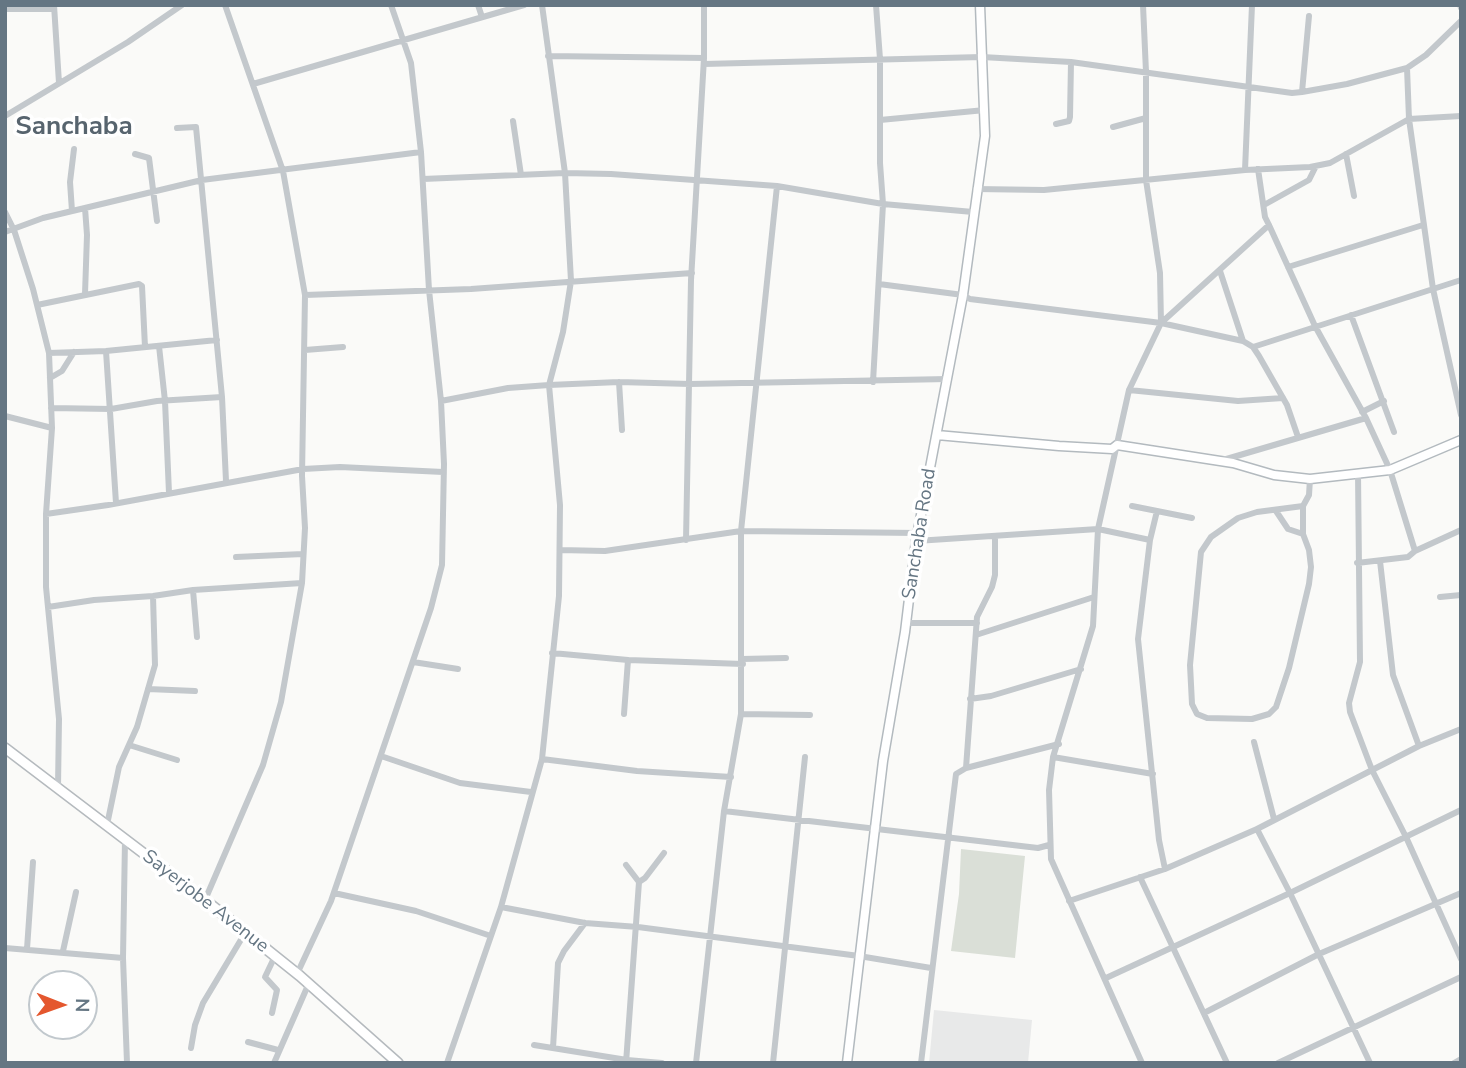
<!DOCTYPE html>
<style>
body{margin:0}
#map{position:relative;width:1466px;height:1068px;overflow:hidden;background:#fafaf8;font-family:"Nunito Sans",sans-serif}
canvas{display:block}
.frame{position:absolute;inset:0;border:7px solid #657683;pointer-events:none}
.north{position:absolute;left:28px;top:970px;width:70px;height:70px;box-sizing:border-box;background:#fff;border:2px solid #c1c8cd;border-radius:50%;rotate:91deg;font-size:19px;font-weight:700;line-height:28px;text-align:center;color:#657683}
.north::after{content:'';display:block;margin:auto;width:24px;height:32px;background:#e4572e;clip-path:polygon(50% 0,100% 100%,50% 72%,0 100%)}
</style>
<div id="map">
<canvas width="1466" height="1068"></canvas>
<div class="frame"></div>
<div class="north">N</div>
</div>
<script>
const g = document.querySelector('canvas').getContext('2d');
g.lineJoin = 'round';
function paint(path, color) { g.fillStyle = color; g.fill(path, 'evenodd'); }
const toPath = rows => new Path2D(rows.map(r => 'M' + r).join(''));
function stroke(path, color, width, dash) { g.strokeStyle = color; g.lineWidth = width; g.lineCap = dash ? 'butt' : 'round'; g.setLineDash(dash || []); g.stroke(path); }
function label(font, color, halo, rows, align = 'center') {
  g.font = font + ' "Nunito Sans",sans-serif'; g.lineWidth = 7; g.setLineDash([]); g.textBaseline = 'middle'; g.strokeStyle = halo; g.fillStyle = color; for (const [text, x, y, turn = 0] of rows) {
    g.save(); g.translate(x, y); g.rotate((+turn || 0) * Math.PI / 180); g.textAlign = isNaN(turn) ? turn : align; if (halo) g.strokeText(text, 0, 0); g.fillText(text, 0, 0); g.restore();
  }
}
paint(toPath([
 [934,1010,1032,1020,1028,1063,929,1063]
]), '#e8e9e9');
paint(toPath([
 [961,849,1025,856,1015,958,951,951,959,894]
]), '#dadfd7');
const secondary = toPath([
 [937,435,1059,446,1112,449,1117,445,1233,463,1274,475,1310,479,1390,470,1461,440],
 [847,1063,883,761,905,632,916,541,963,295,985,136,980,5]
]);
const primary = toPath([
 [5,748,205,900,300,976,398,1063]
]);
stroke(secondary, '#b3babf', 11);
stroke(primary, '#b5babe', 12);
stroke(toPath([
 [54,5,59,83],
 [478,5,482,17],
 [1143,5,1146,72,1146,180,1160,273,1161,323],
 [1460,5,1461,8],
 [5,9,54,9],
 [548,56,704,58],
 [704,64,982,57,1071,62,1292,93,1302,92,1347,84,1407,68,1426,55,1461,21],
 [1407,68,1409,119,1433,289,1461,415],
 [253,84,524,5],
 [1302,92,1309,16],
 [5,116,128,42,182,5],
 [880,120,985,110],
 [513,121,521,175],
 [1056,124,1069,121,1070,117,1071,62],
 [1113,127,1146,118],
 [177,128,196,127,222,397,226,481],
 [135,154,149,158,157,221],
 [1346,154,1354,196],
 [1258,169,1265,217,1269,225,1315,326,1366,418,1390,470,1415,551,1408,557,1357,563],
 [1245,170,1252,5],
 [423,179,565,173,611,174,777,186,883,204,973,212],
 [976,189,1044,190,1245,170,1310,167,1330,163,1409,119,1461,116],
 [1264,205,1309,180,1316,166],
 [72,211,70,182,74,149],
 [5,212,14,230,33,289,49,353,52,428,46,514,46,587,59,719,58,787],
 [5,232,43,218,202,180,421,152],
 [1288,267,1423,225],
 [1220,271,1243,341,1253,347,1259,356,1287,405,1298,437],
 [879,284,963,295,970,299,1161,323,1243,341],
 [85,294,87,235,85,208],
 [305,295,471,289,692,273],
 [37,305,139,284,142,286,145,347],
 [1351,315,1394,432],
 [159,346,165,401,169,493],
 [1253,347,1461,280],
 [305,350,343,347],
 [106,351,116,503],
 [49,353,106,351,217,340],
 [50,378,62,371,74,352],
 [619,382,622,430],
 [873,382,883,204,880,163,880,59,876,5],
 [1129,390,1238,401,1283,398],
 [441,401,508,388,549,385,619,382,690,384,948,379],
 [51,408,111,409,157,401,222,397],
 [1362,412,1384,401],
 [5,416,52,428],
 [1223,460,1366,418],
 [1358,473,1360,662,1349,703,1350,712,1372,770,1406,837,1461,959],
 [1132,506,1157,511],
 [1303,506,1303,534,1309,550,1311,567,1309,584,1289,668,1276,707,1269,714,1252,719,1207,718,1197,714,1192,704,1190,665,1201,552,1211,537,1238,518,1257,512,1303,506,1309,495,1310,479],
 [1276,511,1288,529,1303,534],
 [46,514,108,505,303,469,340,467,443,472],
 [686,540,691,280,704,58,704,5],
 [1150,540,1157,511,1192,518],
 [916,541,1098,529,1150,540,1138,639,1159,840,1165,869],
 [560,550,605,551,741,531,917,533],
 [1415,551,1461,530],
 [236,557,303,554],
 [1380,561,1393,675,1419,746],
 [193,590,197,637],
 [1440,597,1461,595],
 [48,607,94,600,153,596,193,590,302,583],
 [906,623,977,623],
 [976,635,1094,597],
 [552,653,628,660,624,714],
 [742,659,786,658],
 [628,660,743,664],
 [413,662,458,669],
 [148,689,195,691],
 [970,699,991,696,1081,669],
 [741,714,810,715],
 [1254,742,1274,819],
 [129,745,177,760],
 [381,756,460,783,531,792],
 [1053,757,1153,774],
 [542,759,637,771,731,777],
 [966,768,977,617,992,587,995,575,995,536],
 [724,811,1038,848,1049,845],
 [107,825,119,767,137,727,155,665,153,596],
 [1257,829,1290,893,1370,1063],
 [125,840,123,958,127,1063],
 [1140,877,1227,1063],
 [639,882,645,878,664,853],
 [334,893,416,911,491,936],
 [205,900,263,765,281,702,302,583,305,528,302,476,305,295,283,171,225,5],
 [1069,901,1165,869,1257,829,1419,746,1461,729],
 [501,907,585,923,638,927,859,956,931,968],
 [5,948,123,958],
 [27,949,33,862],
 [63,951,76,892],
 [297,974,331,901,431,608,442,565,444,464,441,401,429,290,421,152,411,63,391,5],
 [1106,978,1290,893,1461,810],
 [272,1013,277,990,265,977,275,956],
 [1204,1013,1319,954,1461,893],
 [248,1042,278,1050],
 [534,1045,627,1060,662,1063],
 [191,1048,195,1025,203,1003,245,933],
 [553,1048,558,963,564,951,585,923],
 [274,1063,309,983],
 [447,1063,501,907,542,759,559,596,560,505,549,385,563,332,571,281,565,173,542,5],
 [626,1063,639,882,626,865],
 [696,1063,724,811,741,714,741,531,777,186],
 [773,1063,805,757],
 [921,1063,956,774,966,768,1059,744],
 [1142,1063,1051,859,1049,790,1053,757,1093,626,1098,529,1129,390,1161,323,1269,225],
 [1278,1063,1461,977],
 [1454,1063,1461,1059]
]), '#c3c8cc', 6);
stroke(secondary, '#fff', 8);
stroke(primary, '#fff', 9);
label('19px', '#657683', '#fff', [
 ["Sanchaba Road",920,534,-81],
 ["Sayerjobe Avenue",205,902,38]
]);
label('bold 26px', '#57646e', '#fff', [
 ["Sanchaba",74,128]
]);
</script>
